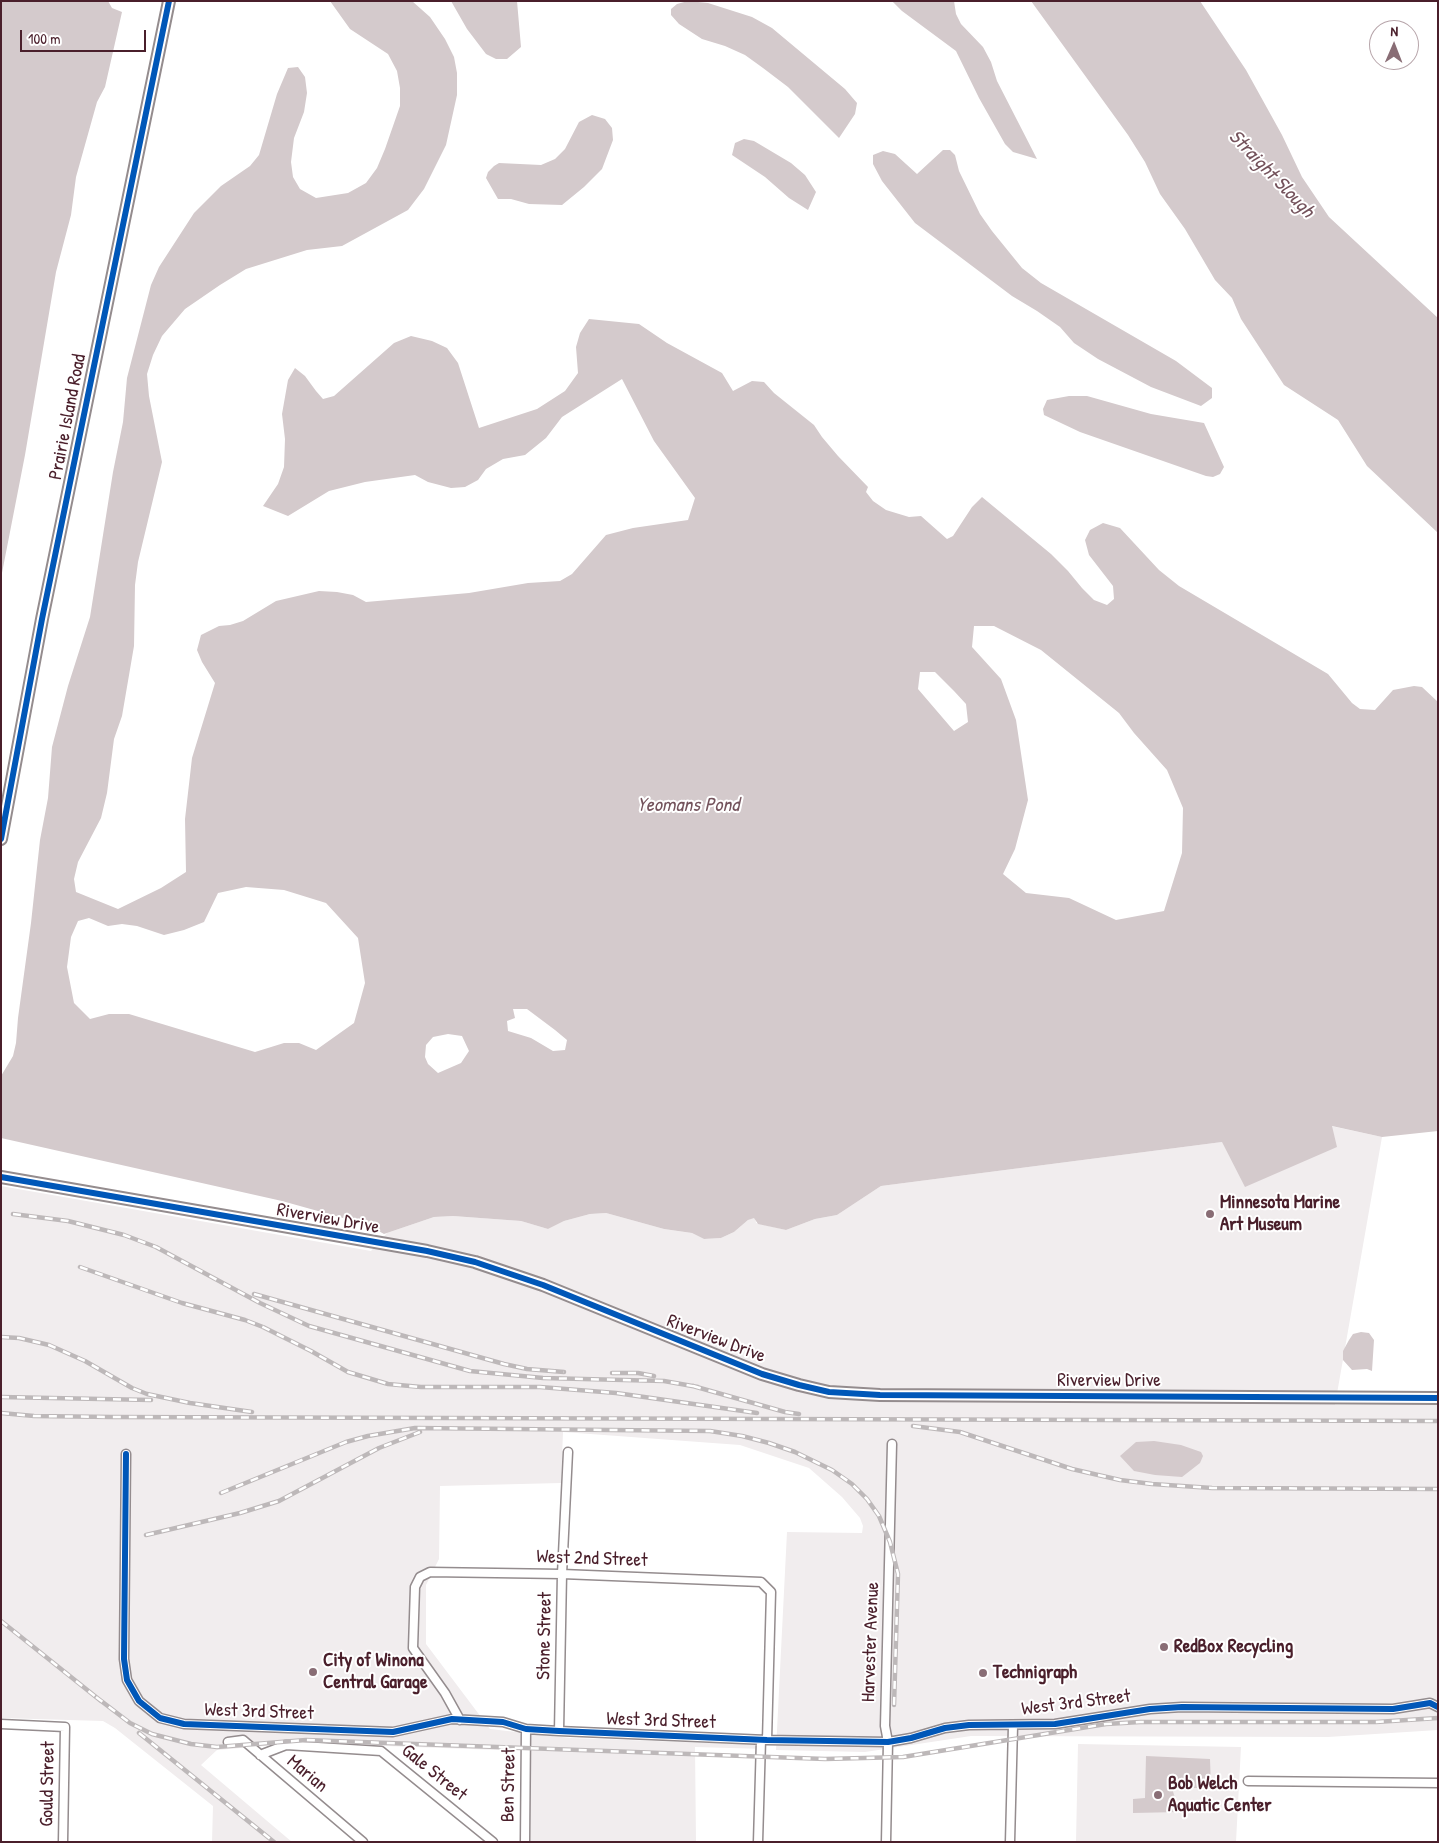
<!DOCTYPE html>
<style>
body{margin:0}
#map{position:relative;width:1439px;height:1843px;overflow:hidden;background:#fff;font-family:"Patrick Hand",sans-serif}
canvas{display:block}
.frame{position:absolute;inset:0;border:2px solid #4a1f2b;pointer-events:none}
.north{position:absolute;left:1369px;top:20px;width:50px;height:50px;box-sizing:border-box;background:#fff;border:1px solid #b7a5aa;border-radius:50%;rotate:1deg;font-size:14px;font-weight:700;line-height:20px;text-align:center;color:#4a1f2b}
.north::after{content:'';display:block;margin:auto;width:18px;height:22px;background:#896d75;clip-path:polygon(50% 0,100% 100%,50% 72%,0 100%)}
.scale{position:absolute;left:20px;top:30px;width:126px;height:22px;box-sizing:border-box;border:2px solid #4a1f2b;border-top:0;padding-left:6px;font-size:15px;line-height:18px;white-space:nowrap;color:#4a1f2b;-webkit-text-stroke:4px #fff;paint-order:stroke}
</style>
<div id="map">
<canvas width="1439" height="1843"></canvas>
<div class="frame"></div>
<div class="north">N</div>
<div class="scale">100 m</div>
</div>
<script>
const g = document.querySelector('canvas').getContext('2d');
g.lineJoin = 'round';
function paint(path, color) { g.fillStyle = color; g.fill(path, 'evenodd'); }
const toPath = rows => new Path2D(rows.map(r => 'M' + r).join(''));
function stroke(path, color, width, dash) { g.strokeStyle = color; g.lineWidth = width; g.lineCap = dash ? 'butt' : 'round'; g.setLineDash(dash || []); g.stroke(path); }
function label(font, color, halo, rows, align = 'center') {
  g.font = font + ' "Patrick Hand",sans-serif'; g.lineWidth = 4; g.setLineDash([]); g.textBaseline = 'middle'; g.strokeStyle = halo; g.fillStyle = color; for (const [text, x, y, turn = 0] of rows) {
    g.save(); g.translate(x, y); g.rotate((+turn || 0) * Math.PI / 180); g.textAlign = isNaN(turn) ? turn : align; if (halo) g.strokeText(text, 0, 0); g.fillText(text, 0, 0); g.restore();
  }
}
paint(toPath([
 [1331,1126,1382,1137,1335,1405,1438,1405,1438,1730,1328,1737,971,1736,865,1752,776,1750,787,1532,862,1533,863,1526,860,1518,842,1497,809,1468,740,1445,563,1432,561,1483,440,1486,439,1559,426,1585,426,1644,490,1729,570,1738,766,1745,766,1749,695,1747,696,1842,528,1842,528,1751,300,1743,217,1750,201,1765,292,1842,212,1842,213,1806,115,1728,103,1721,1,1718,1,1186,371,1251,387,1233,434,1217,453,1216,521,1221,548,1229,564,1221,590,1214,606,1213,664,1229,692,1233,704,1239,721,1238,734,1232,748,1220,755,1217,756,1223,786,1230,815,1219,837,1215,881,1186,1222,1142],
 [1078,1744,1241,1747,1236,1842,1076,1842]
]), '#f1edee');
paint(toPath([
 [1,1,108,1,112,8,122,12,105,87,97,102,76,177,71,215,56,272,25,455,1,578],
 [330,1,412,1,430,17,445,39,454,57,457,73,457,95,446,145,424,189,408,210,342,246,307,250,246,269,220,285,185,309,162,336,153,355,147,374,149,396,162,462,138,562,135,585,134,646,122,716,114,739,107,793,101,818,78,862,74,879,76,892,118,909,161,888,186,872,185,819,192,758,215,683,202,662,197,650,201,635,219,626,230,625,243,621,276,601,319,591,337,592,353,595,366,602,469,593,528,583,560,581,572,574,606,535,633,528,688,520,695,498,654,441,622,379,562,417,546,438,525,455,503,459,486,469,478,480,465,487,451,488,428,482,415,475,365,482,329,491,288,516,263,506,278,484,284,467,285,439,282,414,288,380,295,368,305,376,316,391,323,399,334,396,394,343,411,336,432,341,447,348,458,363,479,428,537,409,565,391,578,373,576,347,580,333,589,319,639,324,667,343,722,373,733,391,752,381,764,382,774,393,814,425,822,437,838,456,868,487,866,492,873,501,886,510,909,517,921,516,947,539,953,536,972,507,982,497,1051,554,1068,571,1082,588,1094,600,1107,605,1114,599,1113,586,1089,555,1085,540,1090,530,1103,523,1120,528,1159,570,1179,586,1328,674,1352,703,1360,709,1375,710,1393,690,1414,686,1422,687,1438,702,1438,1131,1382,1137,1332,1126,1337,1147,1245,1187,1222,1142,881,1186,837,1215,815,1219,786,1230,758,1224,754,1218,748,1220,734,1232,721,1238,704,1239,692,1233,664,1229,606,1213,590,1214,564,1221,548,1229,521,1221,453,1216,434,1217,384,1234,368,1225,282,1201,1,1138,1,1076,13,1056,16,1043,18,1018,31,923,40,840,48,798,52,747,68,686,90,617,113,472,123,422,127,378,151,285,159,267,194,213,221,186,250,166,259,155,277,94,288,68,298,67,305,77,307,93,304,112,294,138,291,162,293,177,300,189,316,198,348,193,366,183,377,168,385,149,400,106,400,88,397,71,388,54,350,29],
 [974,626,994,626,1041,650,1119,713,1134,733,1167,770,1183,808,1182,853,1164,911,1116,920,1069,898,1026,893,1003,874,1015,849,1028,800,1016,720,1001,679,972,647],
 [920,672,935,672,954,691,966,704,968,722,954,731,918,689],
 [246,887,284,890,326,903,358,938,365,983,354,1023,316,1050,299,1043,284,1043,255,1052,129,1014,109,1014,90,1019,74,1003,67,967,71,937,78,921,89,918,108,926,122,924,137,926,164,935,184,930,204,922,218,893],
 [513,1009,527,1009,555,1030,567,1040,565,1050,553,1051,531,1038,508,1031,507,1021,515,1018],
 [448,1034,462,1036,469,1051,461,1063,438,1073,428,1064,425,1057,426,1045,433,1037],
 [451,1,517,1,521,47,507,59,496,59,486,54,467,29],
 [688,1,708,3,752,17,772,28,845,89,857,103,855,114,839,138,788,87,763,68,745,55,725,46,702,39,679,24,671,15,671,9,677,4],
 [892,1,954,1,956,14,961,24,983,47,991,62,997,81,1037,159,1013,152,1005,144,979,98,956,51,902,11],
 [1031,1,1200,1,1246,70,1282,135,1302,177,1329,217,1438,318,1438,533,1367,466,1338,420,1284,385,1241,319,1232,298,1215,280,1185,229,1160,194,1145,162,1128,135],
 [592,115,605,119,612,128,613,140,602,169,584,187,562,205,529,204,511,199,498,199,486,178,488,172,494,166,499,163,541,165,555,159,565,149,579,122],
 [744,139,754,141,791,163,805,175,816,192,808,210,789,198,765,177,732,155,735,143],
 [943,150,950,150,955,155,959,171,980,214,992,231,1022,268,1041,283,1176,361,1212,388,1212,398,1201,406,1151,387,1098,359,1074,343,1060,327,1037,311,1012,296,915,223,882,181,873,164,873,155,883,151,895,154,917,174],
 [1069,396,1087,396,1151,414,1204,423,1224,467,1220,474,1213,477,1206,476,1080,432,1044,415,1043,409,1047,400],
 [1361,1332,1369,1333,1374,1340,1372,1371,1367,1369,1352,1370,1343,1360,1343,1351,1349,1340,1353,1334],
 [1154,1441,1181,1445,1201,1452,1203,1456,1200,1463,1182,1477,1155,1475,1134,1471,1120,1456,1136,1442],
 [1146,1756,1210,1759,1211,1788,1172,1788,1179,1812,1133,1813,1133,1799,1145,1798]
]), '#d4cacc');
const minor = toPath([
 [126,1454,124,1659,127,1680,139,1701,160,1718,184,1724,393,1732,452,1719,503,1722,526,1729,559,1731,767,1740,888,1742,911,1738,945,1728,969,1725,1055,1724,1150,1709,1182,1707,1393,1709,1430,1703,1438,1707],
 [460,1720,445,1693,413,1648,415,1587,420,1577,430,1572,562,1574,761,1582,771,1592,767,1740],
 [1,1724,65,1727,63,1842],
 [559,1731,562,1574,568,1452],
 [228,1742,243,1740,363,1842],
 [260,1755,286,1745,381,1751,493,1842],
 [1248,1781,1438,1783],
 [525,1842,526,1729],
 [758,1842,761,1740],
 [886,1842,888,1742,885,1726,892,1444],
 [1010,1842,1013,1726]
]);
const tertiary = toPath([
 [1,839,42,619,169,1],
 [1,1177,427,1251,475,1262,543,1285,762,1374,799,1385,829,1392,880,1395,1438,1398]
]);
stroke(minor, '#948c8e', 11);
stroke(tertiary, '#948c8e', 14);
stroke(minor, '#fff', 8);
stroke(tertiary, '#fff', 10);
const rail = toPath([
 [13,1214,68,1221,124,1235,156,1247,260,1303,309,1326,470,1371,543,1378,664,1381,698,1387],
 [80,1267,182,1303,245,1320,263,1327,311,1351,348,1372,388,1384,421,1387,540,1387,616,1393,757,1413],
 [254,1294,504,1364,527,1369,564,1372],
 [1,1337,19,1338,49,1345,85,1361,132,1388,147,1394,190,1403,252,1412],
 [612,1373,638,1373,654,1376],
 [693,1386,785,1412,799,1414],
 [1,1397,151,1400],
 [1,1413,34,1416,112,1417,1438,1421],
 [913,1426,960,1432,1072,1469,1120,1480,1152,1484,1212,1488,1438,1489],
 [221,1493,346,1442,368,1436,415,1428,710,1431,742,1436,769,1443,795,1452,832,1470,852,1484,867,1499,879,1516,890,1542,898,1574,894,1705],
 [146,1535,240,1513,279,1501,379,1448,420,1432],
 [1,1621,101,1701],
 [96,1697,130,1723,152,1734,191,1744,217,1747,306,1740,825,1759,903,1757,1106,1724,1140,1722,1376,1722,1438,1718],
 [139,1733,274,1842]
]);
stroke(rail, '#bdb8b9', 4.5);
stroke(rail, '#fff', 2.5, [8]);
stroke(toPath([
 [1,839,42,619,169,1],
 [1,1177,427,1251,475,1262,543,1285,762,1374,799,1385,829,1392,880,1395,1438,1398],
 [126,1454,124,1659,127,1680,139,1701,160,1718,184,1724,393,1732,452,1719,503,1722,526,1729,559,1731,767,1740,888,1742,911,1738,945,1728,969,1725,1055,1724,1150,1709,1182,1707,1393,1709,1430,1703,1438,1707]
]), '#0057b8', 6);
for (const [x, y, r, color] of [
 [1210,1214,5,"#896d75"],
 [1164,1647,5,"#896d75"],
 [313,1672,5,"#896d75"],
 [983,1673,5,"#896d75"],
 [1158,1795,5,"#896d75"]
]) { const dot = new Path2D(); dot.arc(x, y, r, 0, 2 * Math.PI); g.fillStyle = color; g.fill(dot); stroke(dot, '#fff', 2); }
label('19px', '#4a1f2b', '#fff', [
 ["Prairie Island Road",68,417,-79],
 ["Riverview Drive",328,1219,10],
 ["Riverview Drive",716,1339,21],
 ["Riverview Drive",1109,1381],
 ["West 2nd Street",592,1559,2],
 ["Stone Street",545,1636,-89],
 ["Harvester Avenue",871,1642,-88],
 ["West 3rd Street",1076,1703,-7],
 ["West 3rd Street",259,1712,2],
 ["West 3rd Street",661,1721,2],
 ["Gale Street",434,1773,39],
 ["Marian",307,1774,40],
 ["Gould Street",48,1784,-89],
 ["Ben Street",509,1785,-89]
]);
label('bold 19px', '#4a1f2b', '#fff', [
 ["Minnesota Marine",1220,1203],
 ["Art Museum",1220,1225],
 ["RedBox Recycling",1174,1647],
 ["City of Winona",323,1661],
 ["Central Garage",323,1683],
 ["Technigraph",993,1673],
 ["Bob Welch",1168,1784],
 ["Aquatic Center",1168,1806]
], 'left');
label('italic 20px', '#74535c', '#fff', [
 ["Straight Slough",1271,174,46],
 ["Yeomans Pond",688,806]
]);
</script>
